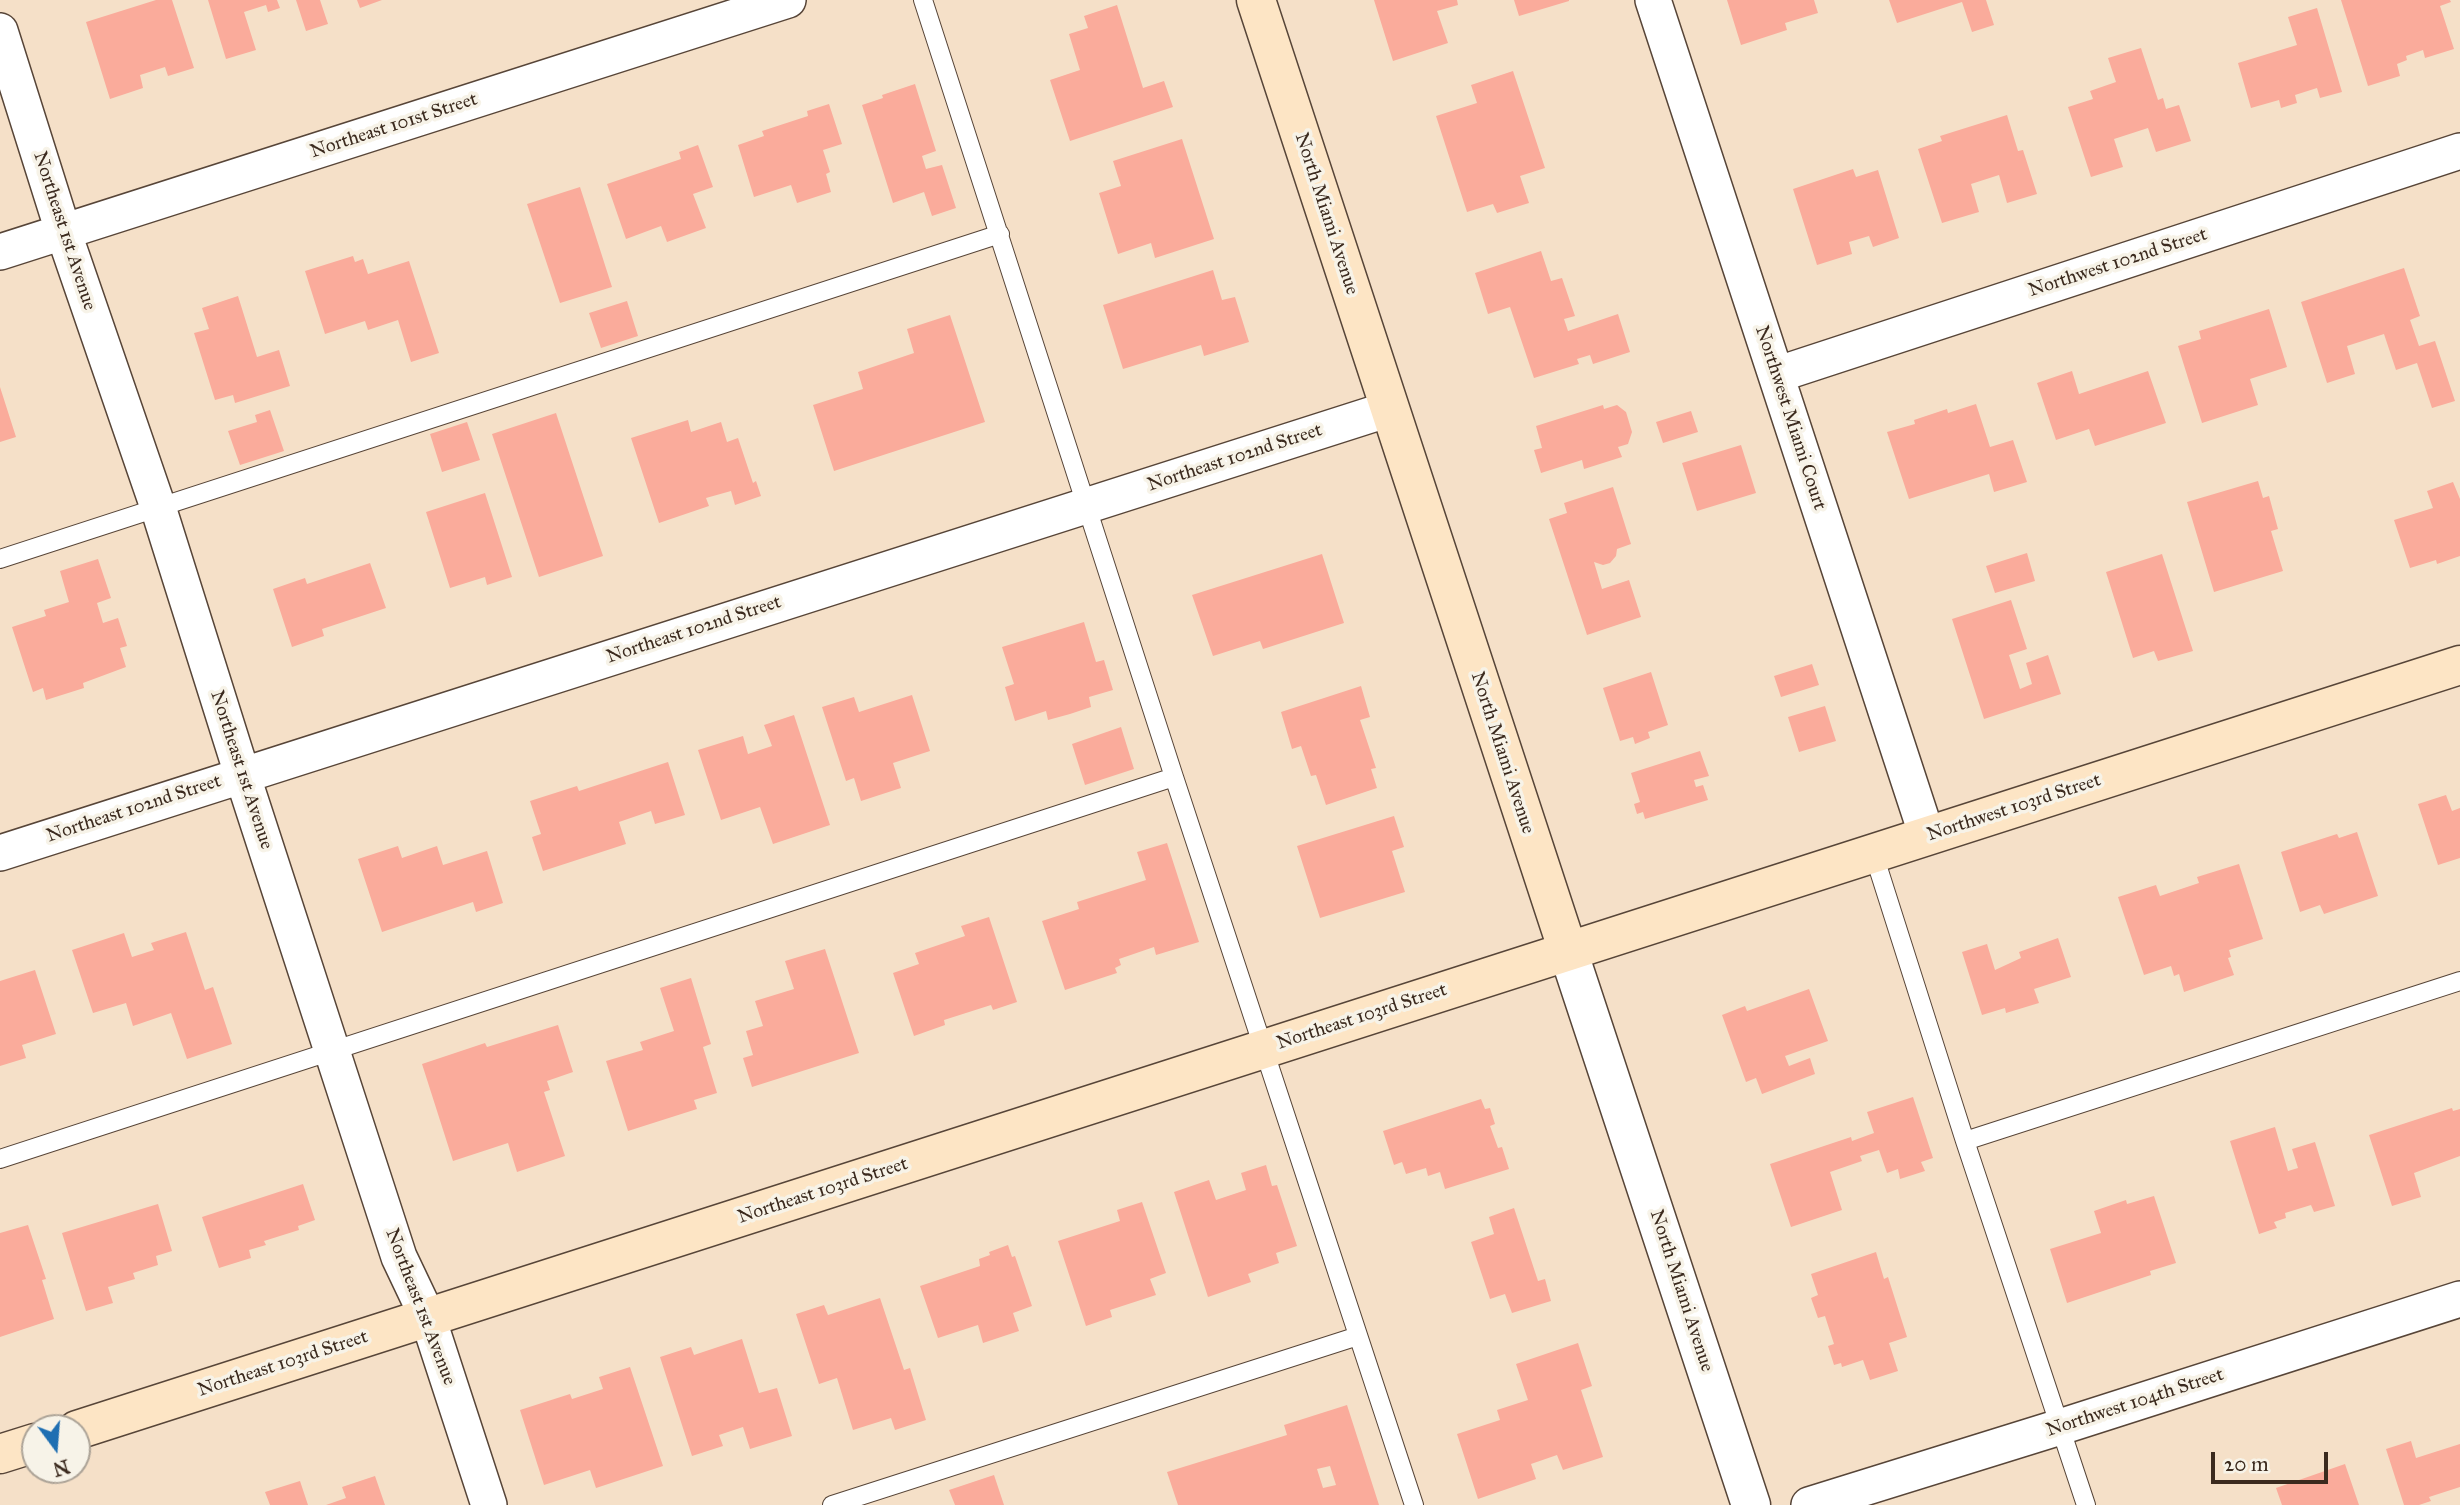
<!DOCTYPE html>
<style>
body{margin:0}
#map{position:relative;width:2460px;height:1505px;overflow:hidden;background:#f5e0c8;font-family:"IM FELL Great Primer",serif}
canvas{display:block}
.north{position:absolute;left:21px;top:1414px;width:70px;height:70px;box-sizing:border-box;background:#f7f3e8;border:2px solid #aca397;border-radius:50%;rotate:164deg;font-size:19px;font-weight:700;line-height:28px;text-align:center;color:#3b2a1e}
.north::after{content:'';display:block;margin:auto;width:24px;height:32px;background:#1f6fb2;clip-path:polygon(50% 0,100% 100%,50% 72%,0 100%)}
.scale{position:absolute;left:2211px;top:1452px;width:117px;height:32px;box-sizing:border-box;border:4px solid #3b2a1e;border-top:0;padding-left:9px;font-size:21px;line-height:24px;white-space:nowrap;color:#3b2a1e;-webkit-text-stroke:5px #f7f3e8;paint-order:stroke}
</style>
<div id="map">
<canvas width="2460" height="1505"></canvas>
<div class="north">N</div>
<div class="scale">20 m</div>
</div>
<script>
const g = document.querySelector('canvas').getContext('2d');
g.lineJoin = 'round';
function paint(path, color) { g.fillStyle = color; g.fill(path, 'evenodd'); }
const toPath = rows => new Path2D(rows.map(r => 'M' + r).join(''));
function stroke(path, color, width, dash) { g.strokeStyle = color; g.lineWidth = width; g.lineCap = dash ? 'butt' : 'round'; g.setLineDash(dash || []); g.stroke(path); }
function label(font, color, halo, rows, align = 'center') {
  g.font = font + ' "IM FELL Great Primer",serif'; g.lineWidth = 7; g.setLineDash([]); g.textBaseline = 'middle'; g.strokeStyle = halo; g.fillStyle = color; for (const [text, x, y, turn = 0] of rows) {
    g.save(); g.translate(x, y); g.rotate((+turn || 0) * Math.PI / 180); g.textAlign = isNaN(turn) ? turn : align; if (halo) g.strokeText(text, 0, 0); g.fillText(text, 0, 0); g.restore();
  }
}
paint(toPath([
 [156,0,172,0,194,68,168,76,165,67,140,75,143,88,110,99,86,22],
 [208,0,277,0,280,8,268,12,266,5,244,12,256,50,226,59],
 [296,0,320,0,328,24,306,31],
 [357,0,382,0,360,8],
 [1374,0,1457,0,1458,5,1437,11,1448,43,1393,61],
 [1514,0,1569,0,1569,1,1519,16],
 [1727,0,1814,0,1818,13,1785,23,1787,30,1741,45],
 [1889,0,1986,0,1994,25,1972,32,1962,2,1897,23],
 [2341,0,2450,0,2451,2,2440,6,2454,49,2425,58,2423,50,2406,56,2407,60,2397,64,2400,76,2368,86],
 [1117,5,1143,88,1164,81,1173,107,1070,141,1050,80,1080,70,1069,34,1088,28,1084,16],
 [2317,8,2342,92,2320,98,2317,88,2295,95,2297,103,2281,108,2279,100,2251,108,2238,63,2297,45,2288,17],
 [2141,48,2158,100,2163,98,2166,109,2179,105,2191,141,2156,152,2148,128,2114,139,2123,167,2091,177,2068,107,2093,99,2090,91,2116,82,2108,58],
 [1513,71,1545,168,1520,176,1529,203,1497,213,1493,204,1467,212,1436,116,1477,103,1471,85],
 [915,84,936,151,922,156,926,169,942,165,956,208,932,216,924,192,893,203,862,105,883,98,882,95],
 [829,104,842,144,823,150,830,172,826,174,831,192,797,203,791,185,754,197,738,145,764,136,762,131,808,116,807,111],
 [2007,115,2018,151,2023,150,2037,194,2007,203,1999,175,1971,184,1979,212,1942,223,1918,149,1942,141,1940,136],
 [1182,139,1214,239,1155,258,1151,243,1118,254,1099,193,1121,186,1113,161],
 [698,145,713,187,693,194,706,228,667,242,661,226,626,239,607,184,681,159,679,152],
 [1853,169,1856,177,1878,170,1899,238,1873,247,1869,236,1849,242,1852,254,1817,265,1793,189],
 [580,187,612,287,560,303,527,204],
 [1541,251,1551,281,1562,278,1575,316,1564,319,1568,331,1618,314,1630,352,1593,364,1590,355,1577,359,1579,364,1534,378,1510,307,1488,314,1475,273],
 [353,256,355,262,363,259,368,274,409,261,439,353,411,362,398,320,368,330,365,321,325,334,305,271],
 [2404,268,2420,316,2410,320,2419,346,2435,341,2455,401,2432,408,2417,363,2396,370,2384,334,2347,346,2355,374,2327,383,2301,302],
 [1213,270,1222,300,1235,297,1249,342,1204,356,1201,345,1123,369,1103,305],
 [238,296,257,357,279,350,290,386,235,403,233,395,215,400,194,333,209,329,202,308],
 [627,301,638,336,601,348,589,313],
 [2269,309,2287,367,2250,379,2258,405,2202,423,2178,346,2201,339,2199,331],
 [950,315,985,422,834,471,813,405,863,389,858,372,914,353,907,329],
 [2072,371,2079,394,2148,371,2166,423,2095,446,2089,429,2056,440,2037,383],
 [0,387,16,437,0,442],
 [1976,404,1990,447,2013,440,2027,482,1994,492,1989,474,1909,499,1887,432,1915,424,1914,420,1947,409,1948,413],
 [1603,405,1604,409,1617,405,1626,412,1632,432,1628,444,1618,447,1622,457,1584,469,1582,460,1541,473,1534,450,1542,448,1536,426],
 [270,410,284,451,240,465,228,431,257,422,255,415],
 [1691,411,1698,432,1663,443,1656,422],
 [556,413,603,556,539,577,492,434],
 [688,420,691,432,721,422,727,442,738,438,753,483,756,481,761,496,735,505,731,491,706,498,709,506,659,523,631,438],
 [467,422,480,460,442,472,430,434],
 [1741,445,1756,493,1697,511,1682,463],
 [2258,481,2263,498,2269,496,2278,529,2271,531,2283,571,2214,592,2187,502],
 [2453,482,2460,499,2460,556,2437,564,2436,560,2410,568,2394,520,2433,508,2427,491],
 [1613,487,1631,544,1617,549,1616,556,1610,563,1603,565,1594,562,1602,589,1629,580,1641,617,1587,635,1549,519,1567,513,1564,503],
 [485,493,512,577,487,585,485,577,450,588,426,512],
 [2027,553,2035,581,1995,593,1986,566],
 [1322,554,1344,623,1263,649,1260,641,1213,656,1192,595],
 [2162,554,2193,651,2158,661,2154,651,2133,658,2106,572],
 [98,559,111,598,97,603,103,623,118,618,127,646,120,648,126,667,83,683,84,688,46,700,43,688,33,692,12,627,46,616,44,610,69,602,60,571],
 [370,563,386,608,322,629,324,636,292,647,273,589,305,578,307,584],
 [2011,600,2027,649,2009,655,2020,689,2032,684,2026,663,2048,655,2061,694,1984,719,1952,619],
 [1084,622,1096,662,1104,660,1113,690,1089,697,1091,707,1070,714,1048,720,1046,711,1015,721,1005,687,1014,684,1002,647],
 [1812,664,1819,685,1781,697,1774,676],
 [1651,672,1668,725,1648,732,1650,738,1635,744,1633,737,1620,741,1603,688],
 [1361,686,1370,717,1360,720,1376,768,1371,769,1377,788,1326,805,1316,775,1311,776,1301,746,1292,749,1281,712],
 [912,695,930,751,893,763,901,788,861,801,854,778,846,781,822,707,854,697,859,712],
 [1825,706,1836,741,1799,752,1788,717],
 [794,715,830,825,773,844,760,807,721,820,698,750,743,736,748,754,772,746,764,725],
 [1121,727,1134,769,1085,785,1072,744],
 [1700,751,1709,776,1694,780,1696,787,1703,785,1708,800,1645,819,1643,812,1637,814,1634,804,1640,802,1631,773],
 [668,762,685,815,655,824,651,811,619,822,626,844,543,871,532,837,541,834,530,801,577,786,579,791],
 [2446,795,2452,811,2460,808,2460,858,2438,865,2418,804],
 [1394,816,1404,847,1392,851,1405,892,1320,918,1297,846],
 [2357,832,2378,896,2324,914,2320,905,2300,912,2281,852,2337,834,2339,838],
 [1167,843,1199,942,1156,955,1154,947,1119,959,1121,965,1115,968,1117,973,1065,990,1042,921,1079,909,1077,902,1146,880,1137,852],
 [398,846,402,858,437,846,443,865,487,851,503,903,476,912,473,902,382,932,358,859],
 [2239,864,2263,939,2229,950,2231,957,2228,958,2234,975,2184,992,2179,974,2174,976,2171,966,2144,975,2118,897,2156,885,2160,896,2199,883,2197,877],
 [989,917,1017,1002,993,1010,991,1005,944,1020,945,1025,914,1036,893,973,919,964,915,953,965,936,961,926],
 [186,932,205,990,213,987,232,1044,187,1059,171,1013,133,1026,126,1003,93,1013,72,950,124,933,132,957,154,950,151,943],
 [2058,938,2071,977,2034,989,2039,1003,2006,1013,2005,1008,1982,1015,1962,952,1987,944,1995,970,2021,958,2019,952],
 [825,949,859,1053,752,1087,743,1058,753,1055,746,1031,763,1026,755,1001,794,989,785,961],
 [35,970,56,1034,22,1045,26,1058,0,1066,0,981],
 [691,978,711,1044,703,1047,717,1093,694,1100,697,1109,628,1131,606,1061,643,1050,640,1042,674,1031,660,988],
 [1809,989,1828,1041,1785,1056,1789,1066,1810,1058,1815,1074,1762,1094,1756,1078,1746,1082,1722,1015,1745,1006,1747,1011],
 [558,1025,573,1072,547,1081,550,1090,544,1092,565,1156,517,1172,508,1143,453,1161,422,1064,485,1043,487,1047],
 [1913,1097,1933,1158,1921,1162,1925,1171,1900,1179,1898,1169,1887,1173,1879,1150,1860,1156,1862,1161,1830,1172,1842,1210,1791,1227,1770,1164,1851,1137,1852,1141,1874,1133,1867,1112],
 [1481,1099,1485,1109,1490,1108,1495,1124,1490,1126,1498,1148,1502,1147,1509,1169,1445,1189,1440,1172,1428,1176,1426,1168,1406,1174,1402,1162,1394,1165,1383,1131],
 [2452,1108,2453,1111,2460,1109,2460,1156,2414,1173,2421,1197,2392,1206,2369,1135],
 [2275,1127,2288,1171,2298,1168,2292,1149,2315,1142,2335,1206,2314,1212,2311,1205,2285,1213,2286,1218,2274,1222,2277,1228,2259,1234,2230,1141],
 [1266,1165,1272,1186,1277,1185,1297,1246,1276,1253,1279,1263,1248,1274,1251,1282,1208,1297,1174,1192,1209,1180,1216,1200,1246,1190,1241,1173],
 [303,1184,315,1220,298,1226,299,1230,264,1241,266,1245,249,1250,251,1258,219,1268,202,1217],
 [2154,1196,2176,1263,2150,1271,2151,1275,2067,1303,2050,1249,2101,1233,2094,1211,2126,1200,2127,1204],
 [1142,1202,1166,1273,1150,1279,1156,1295,1110,1310,1112,1317,1086,1326,1058,1241,1120,1221,1117,1210],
 [158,1204,172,1251,156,1256,158,1265,133,1273,135,1279,108,1287,113,1303,86,1311,62,1233],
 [1514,1208,1538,1281,1545,1279,1551,1301,1512,1313,1505,1294,1490,1299,1471,1242,1494,1234,1489,1217],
 [28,1225,46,1279,42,1280,54,1319,0,1337,0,1233],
 [1008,1245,1012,1257,1015,1256,1032,1306,1013,1313,1019,1331,983,1343,978,1325,938,1338,920,1286,980,1266,979,1259,990,1255,989,1252],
 [1876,1252,1884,1279,1888,1277,1907,1337,1889,1343,1898,1371,1870,1380,1863,1360,1842,1367,1841,1363,1834,1365,1828,1346,1834,1344,1825,1316,1818,1318,1811,1298,1818,1295,1811,1274],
 [880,1298,904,1370,910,1368,926,1420,895,1430,891,1418,853,1430,837,1378,819,1384,796,1314,824,1305,828,1315],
 [742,1339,759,1393,777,1388,792,1436,750,1449,743,1427,719,1435,723,1446,692,1456,660,1357,691,1347,694,1355],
 [1578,1343,1592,1386,1581,1390,1603,1457,1563,1470,1557,1455,1531,1464,1536,1479,1478,1499,1457,1434,1500,1420,1497,1410,1528,1400,1516,1364],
 [630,1367,663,1466,596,1488,590,1470,544,1485,520,1410,570,1394,572,1399,603,1389,599,1377],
 [1347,1405,1379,1505,1178,1505,1167,1472,1287,1435,1284,1425],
 [1330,1466,1336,1485,1323,1488,1317,1469],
 [2411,1441,2416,1458,2460,1444,2460,1487,2429,1497,2431,1501,2419,1505,2404,1505,2386,1449],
 [2345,1464,2359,1505,2282,1505,2276,1488],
 [994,1475,1004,1505,955,1505,949,1490],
 [375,1476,385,1505,326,1505,346,1498,342,1487],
 [300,1481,308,1505,270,1505,265,1492]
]), '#faab9b');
const service = toPath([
 [923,0,1174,777,1414,1505],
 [0,559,1000,234],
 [1873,852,1965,1141,2086,1505],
 [1965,1141,2460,981],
 [0,1159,1174,777],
 [832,1505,1358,1336]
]);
const minor = toPath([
 [1653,0,1927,836],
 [0,31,63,231,158,507,242,774,399,1257,428,1318,489,1505],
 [0,252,788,0],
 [1776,375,2460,151],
 [0,853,1389,409],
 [1809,1505,2060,1427,2460,1299]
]);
const tertiary = toPath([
 [1568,951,1751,1505]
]);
const secondary = toPath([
 [1256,0,1568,951],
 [77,1430,2460,665],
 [0,1454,35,1443]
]);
stroke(service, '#574538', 20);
stroke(minor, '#574538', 38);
stroke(tertiary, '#574538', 41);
stroke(secondary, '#574538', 41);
stroke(service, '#fff', 18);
stroke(minor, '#fff', 35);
stroke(tertiary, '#fff', 38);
stroke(secondary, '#fde5c5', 38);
label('19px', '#3b2a1e', '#f7f3e8', [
 ["Northeast 101st Street",394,126,-18],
 ["North Miami Avenue",1326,214,72],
 ["Northeast 1st Avenue",64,231,72],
 ["Northwest 102nd Street",2118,263,-18],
 ["Northwest Miami Court",1790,418,72],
 ["Northeast 102nd Street",1235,458,-18],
 ["Northeast 102nd Street",694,630,-18],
 ["North Miami Avenue",1502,753,72],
 ["Northeast 1st Avenue",241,770,72],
 ["Northwest 103rd Street",2014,808,-18],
 ["Northeast 102nd Street",134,809,-18],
 ["Northeast 103rd Street",1362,1017,-18],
 ["Northeast 103rd Street",823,1191,-18],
 ["North Miami Avenue",1681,1291,72],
 ["Northeast 1st Avenue",420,1307,69],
 ["Northeast 103rd Street",283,1364,-18],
 ["Northwest 104th Street",2135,1403,-18]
]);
</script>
